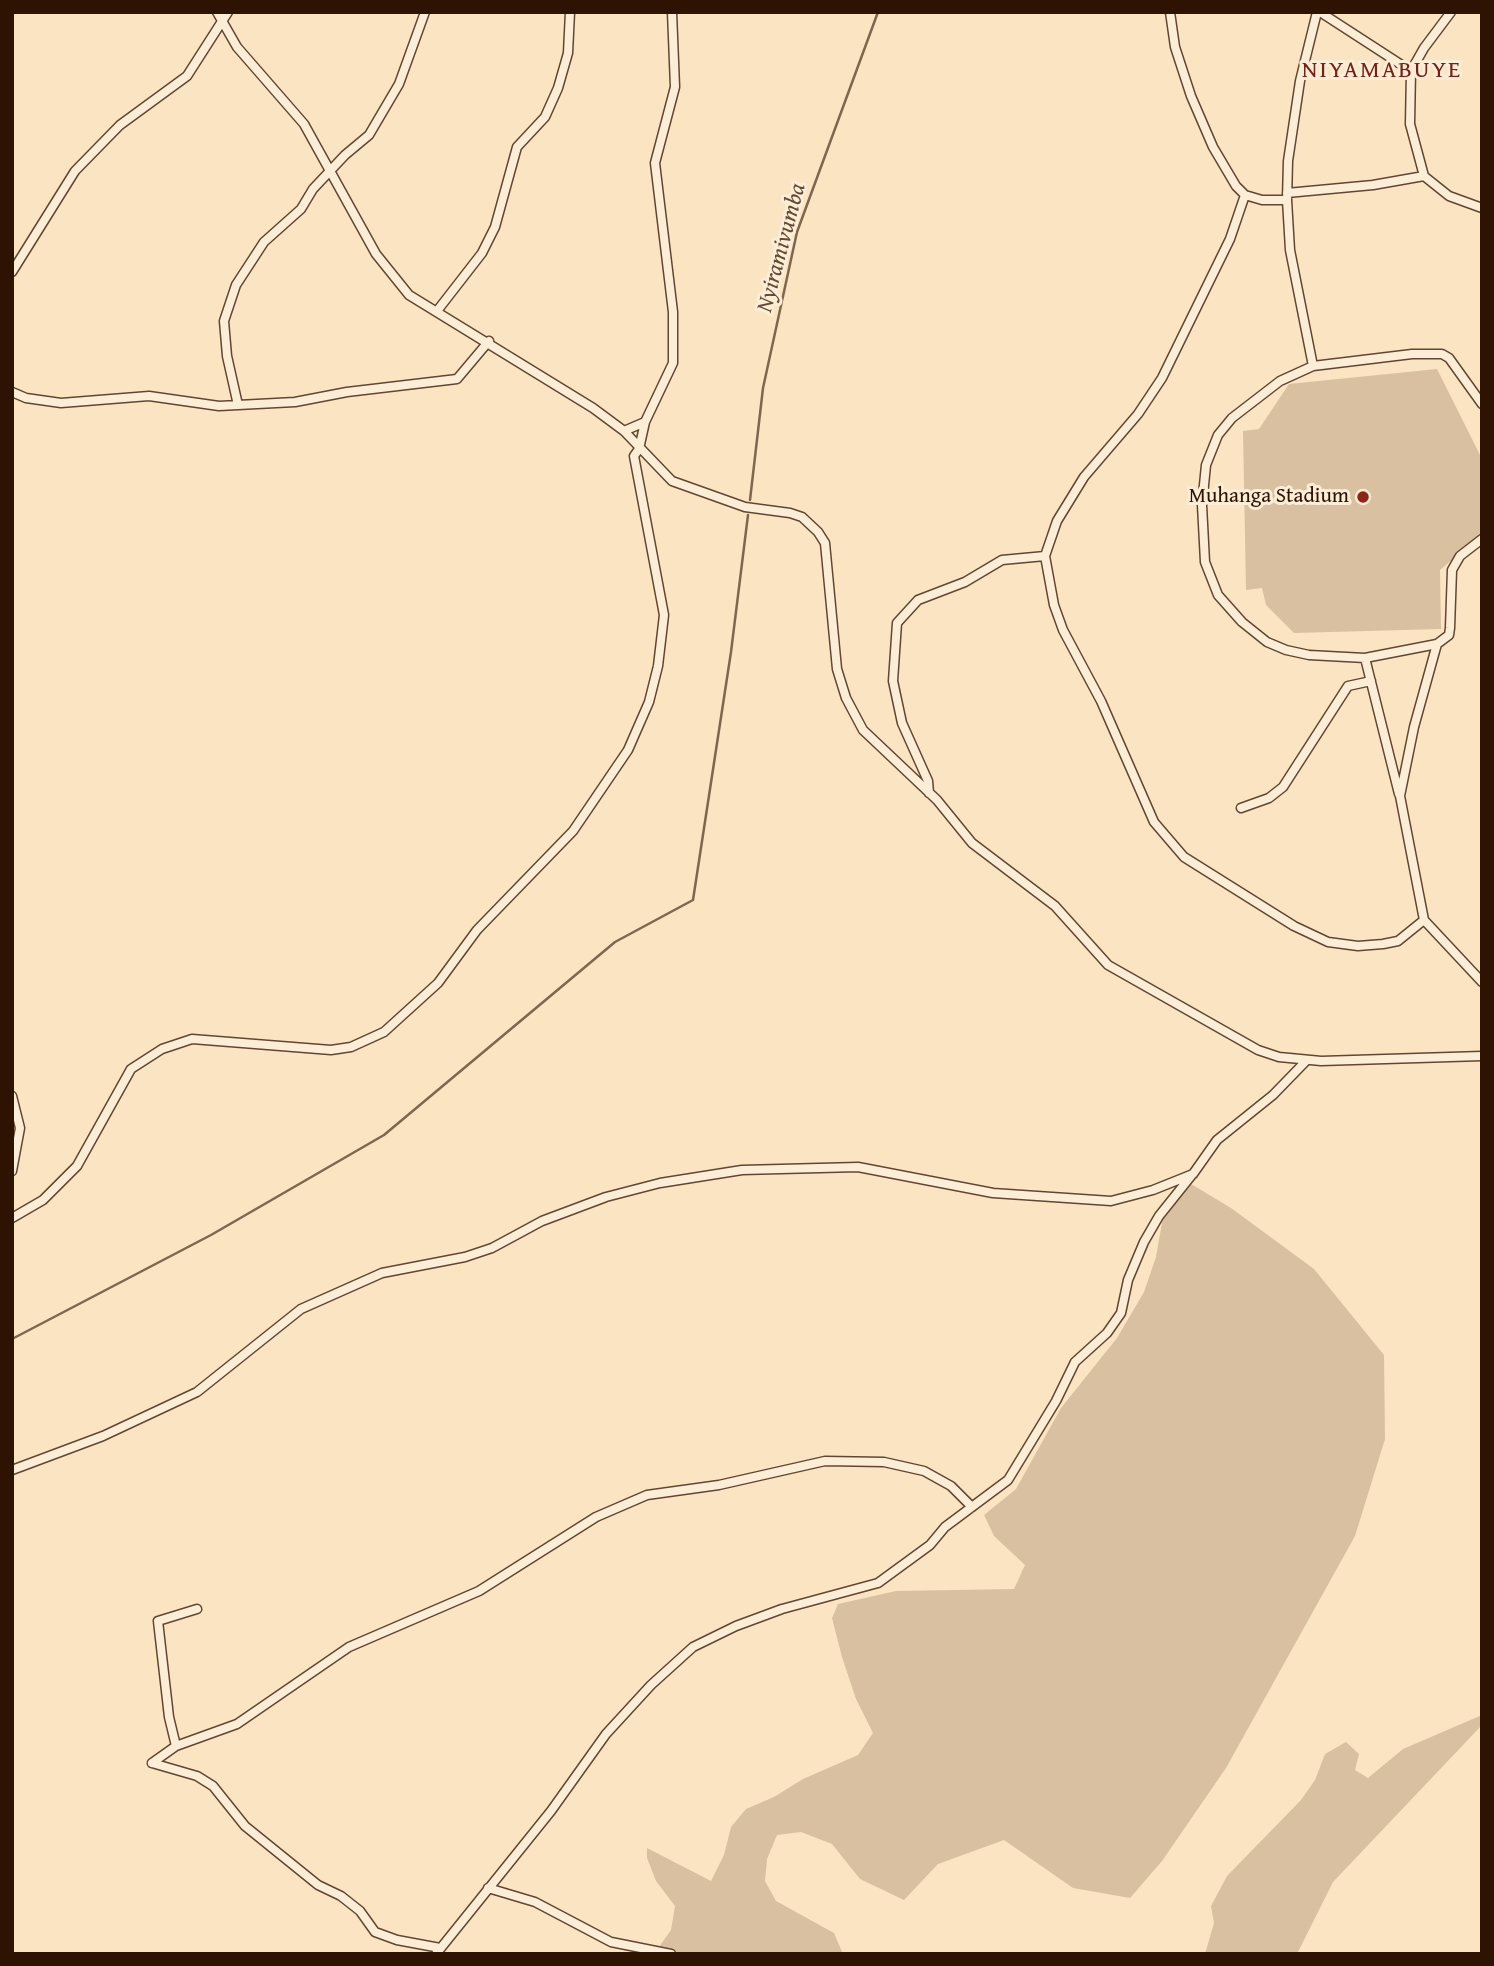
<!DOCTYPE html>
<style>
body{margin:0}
#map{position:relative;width:1494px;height:1966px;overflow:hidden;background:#fbe4c1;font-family:"Gentium Book Plus",serif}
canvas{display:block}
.frame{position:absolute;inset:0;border:14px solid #2e1303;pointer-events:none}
</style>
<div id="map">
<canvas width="1494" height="1966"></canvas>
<div class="frame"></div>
</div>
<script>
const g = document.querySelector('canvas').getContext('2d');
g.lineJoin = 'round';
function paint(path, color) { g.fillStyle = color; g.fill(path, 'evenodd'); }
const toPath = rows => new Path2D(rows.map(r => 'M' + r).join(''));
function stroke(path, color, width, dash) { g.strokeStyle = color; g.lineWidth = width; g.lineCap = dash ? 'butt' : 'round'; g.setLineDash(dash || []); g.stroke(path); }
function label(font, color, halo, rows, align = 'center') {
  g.font = font + ' "Gentium Book Plus",serif'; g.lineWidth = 6; g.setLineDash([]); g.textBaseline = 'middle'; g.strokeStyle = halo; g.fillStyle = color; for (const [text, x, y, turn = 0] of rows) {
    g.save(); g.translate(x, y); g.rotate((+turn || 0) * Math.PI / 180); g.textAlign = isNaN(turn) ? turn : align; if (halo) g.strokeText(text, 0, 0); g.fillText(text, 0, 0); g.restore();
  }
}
paint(toPath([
 [1437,369,1482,459,1482,535,1440,570,1441,629,1294,633,1266,605,1262,588,1246,590,1243,431,1259,429,1289,384],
 [1186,1181,1231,1208,1314,1269,1384,1355,1385,1439,1355,1536,1226,1768,1162,1861,1130,1898,1073,1888,1004,1840,938,1864,904,1900,860,1879,832,1844,801,1832,777,1835,767,1859,765,1881,776,1901,834,1933,843,1954,654,1954,671,1930,675,1906,656,1881,647,1858,647,1848,711,1881,724,1855,731,1827,746,1809,774,1797,803,1779,858,1755,873,1733,856,1699,842,1657,832,1618,838,1604,896,1591,1014,1589,1025,1565,994,1536,984,1515,1016,1489,1061,1408,1117,1338,1144,1292,1156,1257,1163,1217],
 [1482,1715,1482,1725,1333,1882,1297,1954,1205,1954,1214,1923,1211,1906,1227,1876,1301,1800,1315,1780,1325,1754,1346,1742,1359,1754,1355,1770,1368,1778,1403,1749]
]), '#d8c0a1');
stroke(toPath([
 [750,500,763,388,797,232,878,12],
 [12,1339,211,1235,384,1135,615,942,693,900,731,652,748,515]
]), '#7f664e', 2.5);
const minor = toPath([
 [217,12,237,47,304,124,376,254,409,295,593,408,624,431,672,481,745,507,790,513,802,517,818,532,825,543,837,669,846,698,863,730,937,800,972,843,1055,906,1108,965,1258,1050,1279,1057,1321,1061,1482,1056],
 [1170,12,1175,47,1191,96,1213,147,1236,186,1245,195,1262,200,1287,200],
 [1317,12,1300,81,1288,161,1287,200,1290,250,1313,366,1412,354,1442,354,1449,358,1482,404],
 [1320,12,1411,71],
 [1451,12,1424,48,1411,71,1410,124,1424,176,1449,196,1482,208],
 [1287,193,1373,185,1424,176],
 [1245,195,1230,239,1162,378,1138,414,1084,477,1057,521,1045,556,1054,605,1063,630,1101,701,1154,822,1184,857,1294,926,1328,942,1358,946,1383,944,1398,941,1424,920],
 [12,272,75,171,120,125,187,76,228,12],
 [437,311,482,253,495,227,517,147,545,117,558,88,568,53,570,12],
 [1313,366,1280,381,1232,418,1218,435,1206,465,1202,505,1205,562,1218,595,1242,622,1267,642,1286,650,1309,655,1365,658,1437,644,1449,635,1450,628,1452,570,1460,556,1482,539],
 [12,392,26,398,61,403,149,396,219,406,295,402,347,392,457,379,489,341],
 [238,405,227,356,224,321,236,285,264,242,301,209,313,189,345,155,369,135,399,84,425,12],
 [624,431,645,422,673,363,673,312,655,163,675,87,672,12],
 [1437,644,1414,727,1400,796,1424,920,1482,982],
 [1365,658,1399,794],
 [929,793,928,781,902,723,893,681,897,623,918,600,965,582,1002,560,1045,556],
 [1241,808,1269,798,1283,787,1348,686,1371,681],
 [12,1096,20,1128,12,1171],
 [12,1218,43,1200,77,1166,131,1069,162,1049,192,1039,331,1050,351,1047,384,1032,438,983,477,930,573,831,628,750,649,702,658,666,664,615,634,456,639,449,645,422],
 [12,1470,103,1436,197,1392,301,1309,382,1273,465,1257,492,1248,542,1221,606,1197,660,1183,742,1170,858,1167,993,1193,1111,1201,1153,1190,1193,1174,1217,1140,1273,1095,1307,1060],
 [176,1746,169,1717,158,1621,197,1609],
 [152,1763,176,1746,237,1724,349,1647,479,1591,596,1517,647,1495,719,1485,825,1461,884,1462,924,1471,951,1486,972,1507],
 [152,1763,197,1776,213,1786,245,1826,318,1885,341,1896,360,1911,375,1932,397,1940,440,1948],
 [488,1888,535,1902,611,1942,671,1954],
 [436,1954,551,1811,606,1734,651,1685,693,1647,736,1626,782,1609,878,1583,930,1545,945,1527,1008,1480,1056,1401,1075,1362,1107,1333,1121,1313,1128,1280,1144,1242,1159,1216,1191,1176]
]);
stroke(minor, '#614732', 11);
stroke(minor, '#fcedd7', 8);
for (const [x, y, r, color] of [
 [1363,497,7,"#8f2418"]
]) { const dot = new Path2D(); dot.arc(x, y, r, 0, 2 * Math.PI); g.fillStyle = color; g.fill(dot); stroke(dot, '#fcedd7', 2.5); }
label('21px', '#2e1303', '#fcedd7', [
 ["Muhanga Stadium",1349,497]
], 'right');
label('italic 23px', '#644a35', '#fcedd7', [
 ["Nyiramivumba",782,248,-75]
]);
g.letterSpacing = '2px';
label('24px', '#7a1f14', '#fcedd7', [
 ["NIYAMABUYE",1382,71]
]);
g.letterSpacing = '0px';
</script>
